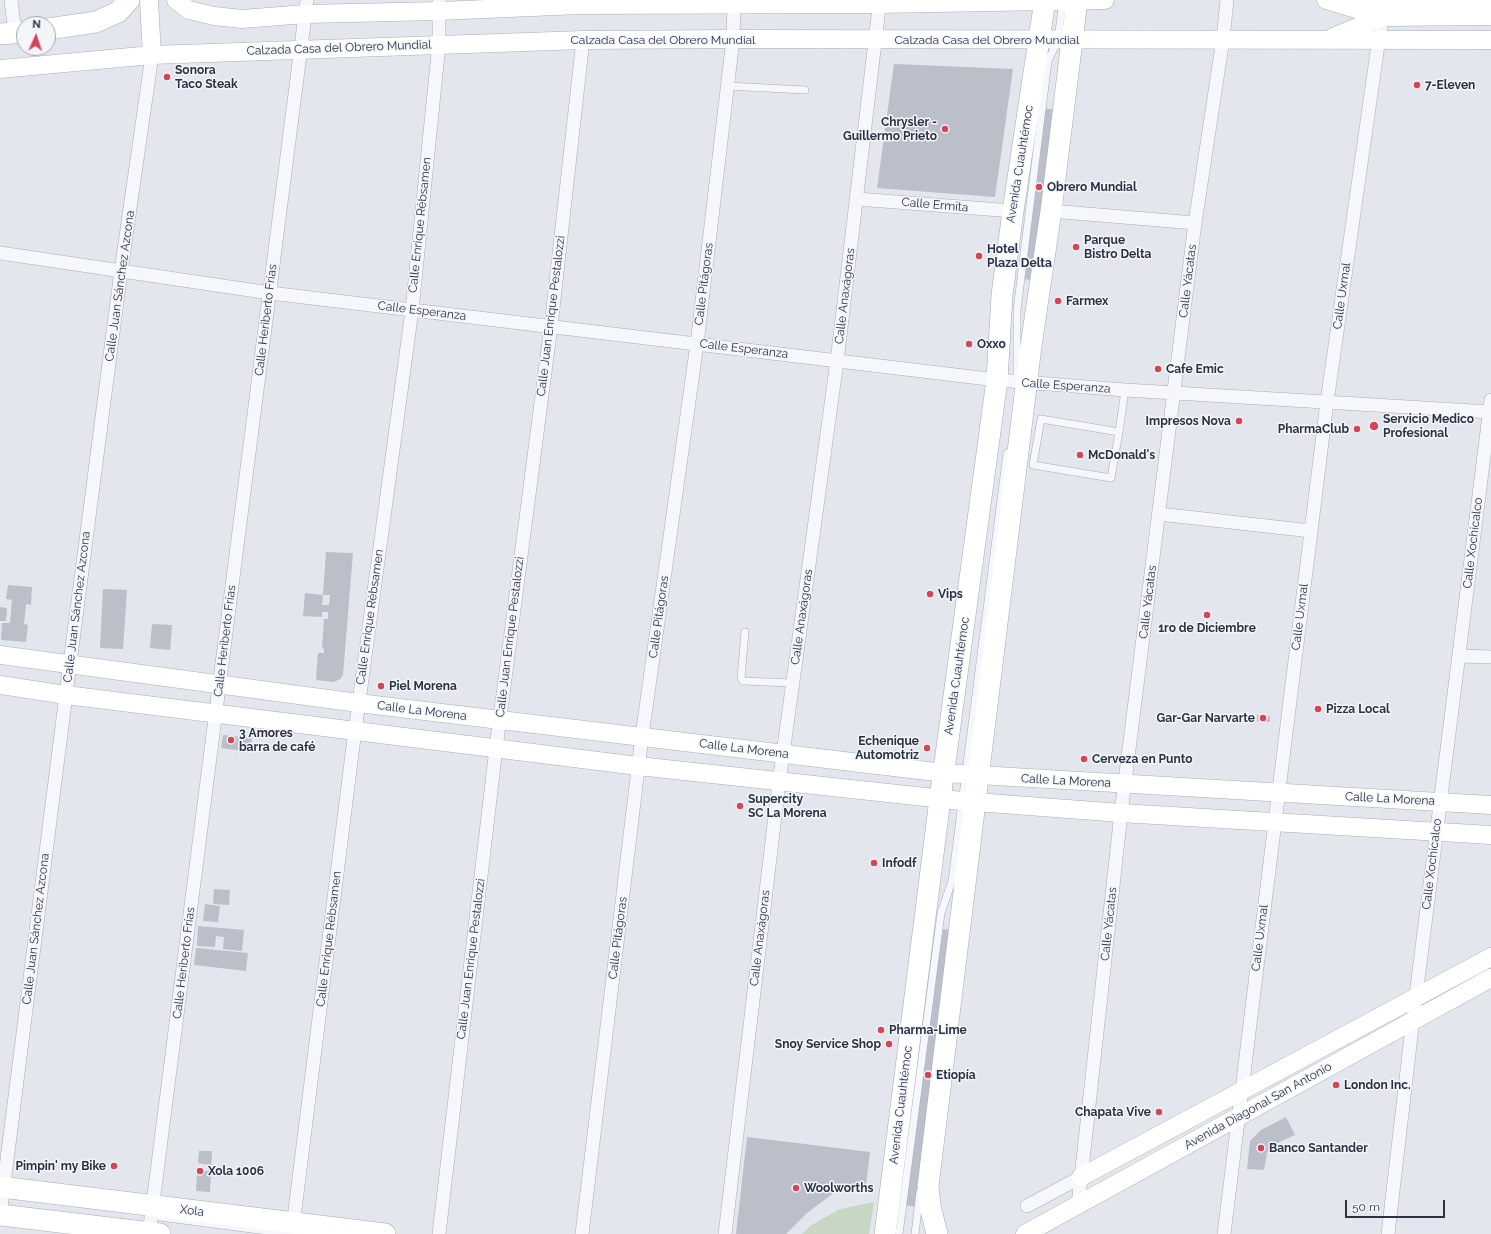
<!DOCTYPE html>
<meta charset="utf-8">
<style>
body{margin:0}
#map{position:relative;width:1491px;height:1234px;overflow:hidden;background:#e3e6ec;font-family:Raleway,sans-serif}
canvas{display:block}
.north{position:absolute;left:16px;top:16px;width:40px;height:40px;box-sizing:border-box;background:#f3f5f9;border:1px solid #a3a7b1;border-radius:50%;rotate:3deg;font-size:11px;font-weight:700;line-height:16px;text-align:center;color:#2a3345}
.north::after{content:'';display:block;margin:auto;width:14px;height:18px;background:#d44556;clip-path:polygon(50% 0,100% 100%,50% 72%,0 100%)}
.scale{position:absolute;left:1345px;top:1200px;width:100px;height:18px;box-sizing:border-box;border:2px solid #2a3345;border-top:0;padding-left:5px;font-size:12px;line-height:14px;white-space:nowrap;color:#2a3345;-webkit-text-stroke:3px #f3f5f9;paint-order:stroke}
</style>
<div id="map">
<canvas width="1491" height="1234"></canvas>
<div class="north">N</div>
<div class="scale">50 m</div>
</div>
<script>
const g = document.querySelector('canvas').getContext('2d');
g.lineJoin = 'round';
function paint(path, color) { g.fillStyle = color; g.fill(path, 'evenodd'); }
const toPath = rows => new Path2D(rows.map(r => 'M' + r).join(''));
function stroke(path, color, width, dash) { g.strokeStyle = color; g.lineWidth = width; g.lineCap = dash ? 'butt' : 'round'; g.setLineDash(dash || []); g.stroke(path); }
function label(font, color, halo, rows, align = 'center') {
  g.font = font + ' Raleway,sans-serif'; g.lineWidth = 3; g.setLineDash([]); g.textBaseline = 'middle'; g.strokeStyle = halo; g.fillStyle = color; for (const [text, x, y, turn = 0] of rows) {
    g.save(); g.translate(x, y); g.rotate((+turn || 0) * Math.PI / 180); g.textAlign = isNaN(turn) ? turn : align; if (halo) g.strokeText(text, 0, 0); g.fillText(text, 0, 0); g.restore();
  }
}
paint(toPath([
 [874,1202,869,1234,802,1234,810,1226,840,1209]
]), '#c8d6c4');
paint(toPath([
 [894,64,1013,69,995,197,877,188],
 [1043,108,1056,110,1036,265,1032,264,1030,280,1024,279],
 [326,552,353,553,343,675,340,679,334,682,316,680,318,653,324,653,324,649,322,648,324,619,328,619,328,612,322,612,322,617,303,616,305,593,323,595,322,605,329,605,330,595,323,595],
 [8,585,32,587,31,605,26,604,24,624,28,625,26,642,1,640,2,623,10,623,12,600,6,599],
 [103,589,127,590,123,649,100,648],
 [0,607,7,608,6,621,0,621],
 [152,624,172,625,170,650,150,648],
 [1257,715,1270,716,1270,722,1257,721],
 [223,735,252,738,250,752,221,748],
 [214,889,230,890,229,905,213,904],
 [205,904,220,906,218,922,203,921],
 [198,926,244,930,242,951,223,949,224,937,216,936,215,947,197,946],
 [943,929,950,930,918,1207,903,1205,937,944,941,944],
 [196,948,248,953,246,971,194,965],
 [1286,1117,1295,1135,1279,1142,1267,1153,1264,1170,1247,1169,1250,1141,1261,1130],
 [747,1137,870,1152,866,1185,835,1192,807,1213,786,1234,736,1234],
 [199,1151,212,1151,210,1192,196,1191,197,1171,208,1171,209,1165,198,1163]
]), '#babfca');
const lane = toPath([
 [727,86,805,90],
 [1017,382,1017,310,1048,61,1058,40,1063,0],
 [1119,432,1041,419,1033,465,1111,478,1119,432,1125,390],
 [745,632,741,678,743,681,793,683],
 [152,1216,290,1234],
 [899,1234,941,913,952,881,1007,453],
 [915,1234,920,1192]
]);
const street = toPath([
 [11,0,15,33],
 [857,199,1013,211],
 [1051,211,1195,223],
 [0,253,270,293,997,380,1125,390,1491,412],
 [1159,514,1311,531],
 [1459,656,1491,657],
 [1078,1205,1121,813,1195,223,1223,39,1227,0],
 [1027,1206,1081,1177],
 [0,1215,70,663,121,271,152,55],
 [149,1234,307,0],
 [292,1234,353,746,412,310,439,44,439,0],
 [439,1234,496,748,551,326,583,40],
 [582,1234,642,736,697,344,733,39,734,0],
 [725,1234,779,783,837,361,880,0],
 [1224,1234,1327,402,1383,10],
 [1388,1234,1413,1019,1491,400]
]);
const secondary = toPath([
 [149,0,152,55],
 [176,0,189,10,214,16,242,19,306,14,439,11,579,5,880,4,1105,0],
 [1326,0,1382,17,1491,16],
 [1360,0,1491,0],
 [1333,37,1382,17],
 [0,69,152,55,583,40,733,39,1491,40],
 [0,655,358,703,944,773,1491,805],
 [0,685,66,695,638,766,962,801,1121,813,1491,835],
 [1081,1177,1491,957],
 [1025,1234,1491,978]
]);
const primary = toPath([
 [48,29,96,22,118,12,129,0],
 [0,34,24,32],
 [0,1187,385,1234],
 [0,1215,160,1234],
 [885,1234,940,799,997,380,1002,295,1013,211,1045,0],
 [937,1234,930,1206,928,1186,1031,346,1051,211,1077,0]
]);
stroke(lane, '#a8adb7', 8);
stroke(street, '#a8adb7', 14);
stroke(secondary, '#a8adb7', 19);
stroke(primary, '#a2aab8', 22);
stroke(lane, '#f6f7fa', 7);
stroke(street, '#f6f7fa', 13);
stroke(secondary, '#fff', 18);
stroke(primary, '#fff', 21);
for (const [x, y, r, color] of [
 [167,77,4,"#d44556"],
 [1417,85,4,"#d44556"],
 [945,129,4,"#d44556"],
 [1039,187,4,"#d44556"],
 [1076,247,4,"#d44556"],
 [979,256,4,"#d44556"],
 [1058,301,4,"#d44556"],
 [969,344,4,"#d44556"],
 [1158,369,4,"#d44556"],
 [1239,421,4,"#d44556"],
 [1374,426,5,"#d44556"],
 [1357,429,4,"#d44556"],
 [1080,455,4,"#d44556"],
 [930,594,4,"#d44556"],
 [1207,615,4,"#d44556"],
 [381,686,4,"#d44556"],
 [1318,709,4,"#d44556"],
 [1263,718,4,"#d44556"],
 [231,740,4,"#d44556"],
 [927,748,4,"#d44556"],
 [1084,759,4,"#d44556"],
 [740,806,4,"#d44556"],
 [874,863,4,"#d44556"],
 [881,1030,4,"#d44556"],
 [889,1044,4,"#d44556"],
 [928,1075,4,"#d44556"],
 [1336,1085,4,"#d44556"],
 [1159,1112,4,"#d44556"],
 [1261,1148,4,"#d44556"],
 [114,1166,4,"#d44556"],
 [200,1171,4,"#d44556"],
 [796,1188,4,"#d44556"]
]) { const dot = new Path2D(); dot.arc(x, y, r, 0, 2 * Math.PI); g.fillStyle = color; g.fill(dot); stroke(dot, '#f3f5f9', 1.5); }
label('12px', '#2a3345', '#f3f5f9', [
 ["Calzada Casa del Obrero Mundial",663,40],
 ["Calzada Casa del Obrero Mundial",987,40],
 ["Calzada Casa del Obrero Mundial",339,48,-2],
 ["Avenida Cuauhtémoc",1020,164,-81],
 ["Calle Ermita",935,205,5],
 ["Calle Enrique Rébsamen",420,225,-84],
 ["Calle Yácatas",1188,281,-83],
 ["Calle Pitágoras",704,284,-83],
 ["Calle Juan Sánchez Azcona",120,286,-82],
 ["Calle Anaxágoras",845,296,-83],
 ["Calle Uxmal",1342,296,-82],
 ["Calle Esperanza",422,311,7],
 ["Calle Juan Enrique Pestalozzi",551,316,-83],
 ["Calle Heriberto Frías",266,320,-83],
 ["Calle Esperanza",744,349,7],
 ["Calle Esperanza",1066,386,4],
 ["Calle Xochicalco",1473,543,-83],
 ["Calle Yácatas",1148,602,-83],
 ["Calle Juan Sánchez Azcona",77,607,-83],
 ["Calle Enrique Rébsamen",370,617,-82],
 ["Calle Pitágoras",659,617,-82],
 ["Calle Anaxágoras",802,617,-82],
 ["Calle Uxmal",1300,617,-83],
 ["Calle Juan Enrique Pestalozzi",510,637,-83],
 ["Calle Heriberto Frías",225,641,-83],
 ["Avenida Cuauhtémoc",957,676,-82],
 ["Calle La Morena",422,711,7],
 ["Calle La Morena",744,749,7],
 ["Calle La Morena",1066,781,3],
 ["Calle La Morena",1390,799,3],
 ["Calle Xochicalco",1432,864,-83],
 ["Calle Yácatas",1109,924,-84],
 ["Calle Juan Sánchez Azcona",36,929,-83],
 ["Calle Pitágoras",618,938,-83],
 ["Calle Anaxágoras",760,938,-83],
 ["Calle Uxmal",1260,938,-83],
 ["Calle Enrique Rébsamen",329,939,-83],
 ["Calle Juan Enrique Pestalozzi",471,959,-83],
 ["Calle Heriberto Frías",184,963,-83],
 ["Avenida Cuauhtémoc",901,1105,-83],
 ["Avenida Diagonal San Antonio",1258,1106,-29],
 ["Xola",192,1211,7]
]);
label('bold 12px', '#2a3345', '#f3f5f9', [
 ["Sonora",175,70],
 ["Taco Steak",175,84],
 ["7-Eleven",1425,85],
 ["Chrysler -",937,122,"right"],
 ["Guillermo Prieto",937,136,"right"],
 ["Obrero Mundial",1047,187],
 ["Parque",1084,240],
 ["Bistro Delta",1084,254],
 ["Hotel",987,249],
 ["Plaza Delta",987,263],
 ["Farmex",1066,301],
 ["Oxxo",977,344],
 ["Cafe Emic",1166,369],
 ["Servicio Medico",1383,419],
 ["Profesional",1383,433],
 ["Impresos Nova",1231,421,"right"],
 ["PharmaClub",1349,429,"right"],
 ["McDonald's",1088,455],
 ["Vips",938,594],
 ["1ro de Diciembre",1207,628,"center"],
 ["Piel Morena",389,686],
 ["Pizza Local",1326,709],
 ["Gar-Gar Narvarte",1255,718,"right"],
 ["3 Amores",239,733],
 ["barra de café",239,747],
 ["Echenique",919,741,"right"],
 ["Automotriz",919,755,"right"],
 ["Cerveza en Punto",1092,759],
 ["Supercity",748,799],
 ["SC La Morena",748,813],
 ["Infodf",882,863],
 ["Pharma-Lime",889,1030],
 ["Snoy Service Shop",881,1044,"right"],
 ["Etiopía",936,1075],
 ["London Inc.",1344,1085],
 ["Chapata Vive",1151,1112,"right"],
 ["Banco Santander",1269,1148],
 ["Pimpin' my Bike",106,1166,"right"],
 ["Xola 1006",208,1171],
 ["Woolworths",804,1188]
], 'left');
</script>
